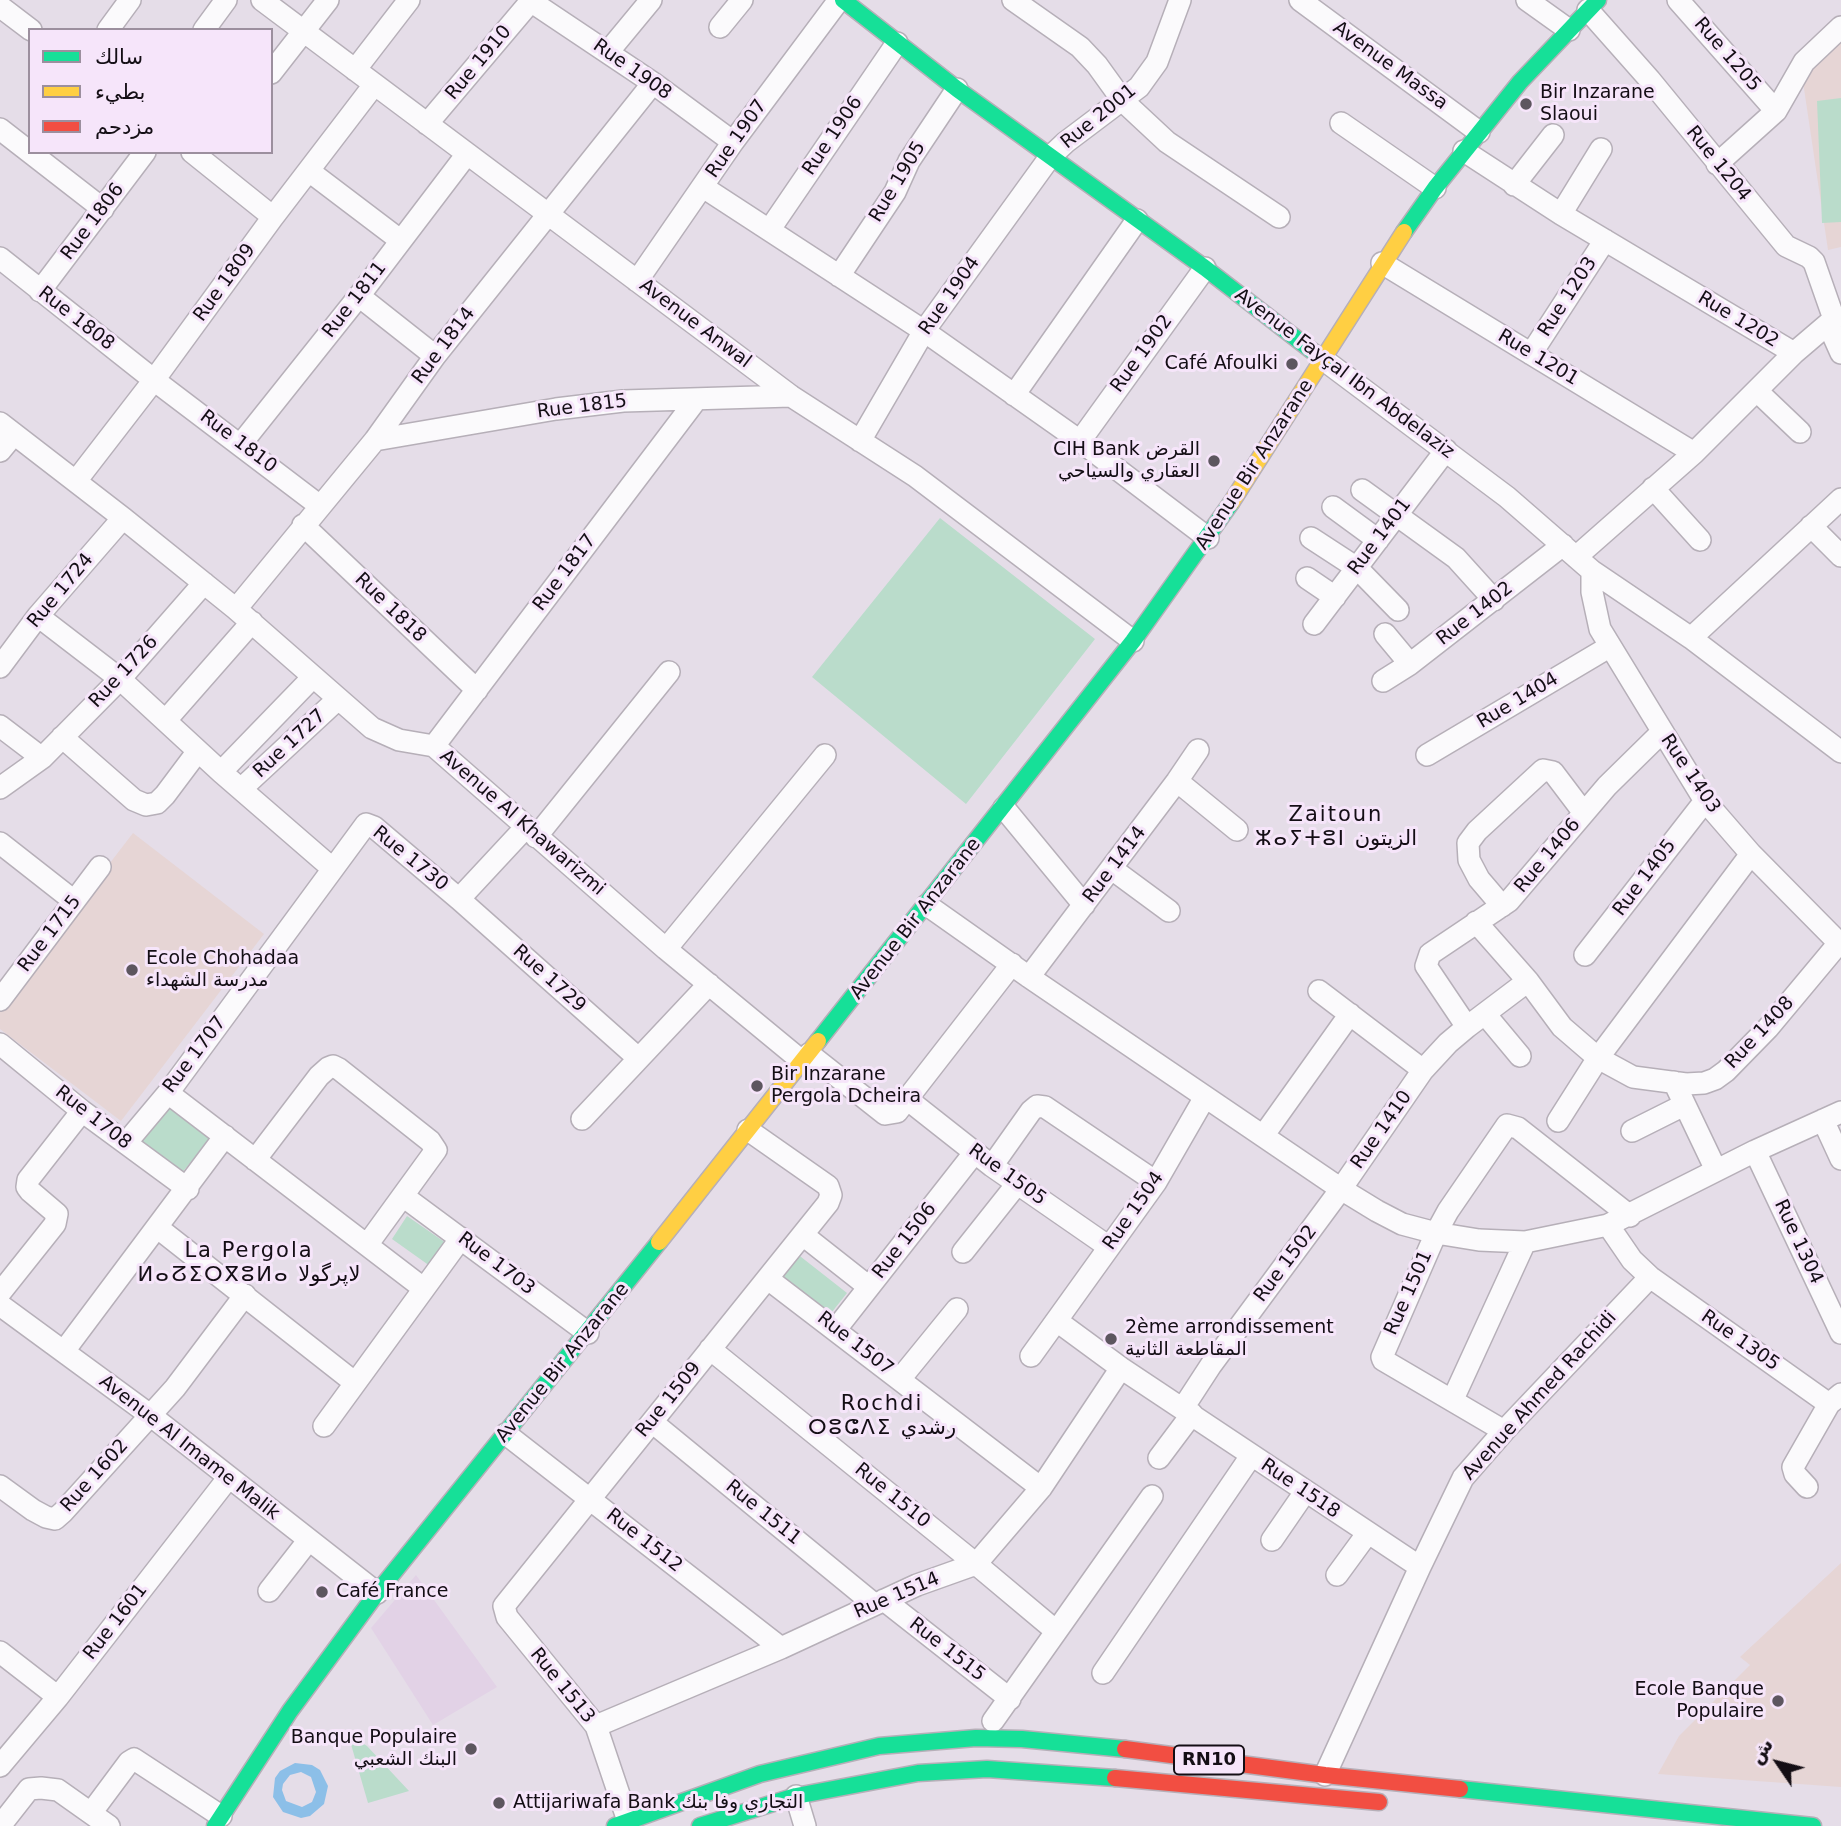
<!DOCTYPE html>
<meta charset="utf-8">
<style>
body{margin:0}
#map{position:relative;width:1841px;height:1826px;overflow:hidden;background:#e5dde8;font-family:"DejaVu Sans",Vazirmatn,sans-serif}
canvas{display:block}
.legend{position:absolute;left:28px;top:28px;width:245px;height:126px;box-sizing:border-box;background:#f6e5fa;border:2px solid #9c8f9e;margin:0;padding:9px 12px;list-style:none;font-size:21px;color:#140e15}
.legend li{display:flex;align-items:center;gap:14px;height:35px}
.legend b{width:35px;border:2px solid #9c8f9e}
.north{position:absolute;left:1743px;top:1728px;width:70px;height:70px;-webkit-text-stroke:5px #f6e5fa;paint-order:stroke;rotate:305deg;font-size:19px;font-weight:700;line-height:28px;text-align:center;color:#140e15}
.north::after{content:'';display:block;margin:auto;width:24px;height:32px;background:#140e15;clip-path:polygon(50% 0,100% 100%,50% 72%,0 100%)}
</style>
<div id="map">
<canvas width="1841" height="1826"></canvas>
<ul class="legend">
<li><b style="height:9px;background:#16e098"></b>سالك</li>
<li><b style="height:9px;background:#ffcf43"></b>بطيء</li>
<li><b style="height:9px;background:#f24e42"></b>مزدحم</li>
</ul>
<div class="north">ش</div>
</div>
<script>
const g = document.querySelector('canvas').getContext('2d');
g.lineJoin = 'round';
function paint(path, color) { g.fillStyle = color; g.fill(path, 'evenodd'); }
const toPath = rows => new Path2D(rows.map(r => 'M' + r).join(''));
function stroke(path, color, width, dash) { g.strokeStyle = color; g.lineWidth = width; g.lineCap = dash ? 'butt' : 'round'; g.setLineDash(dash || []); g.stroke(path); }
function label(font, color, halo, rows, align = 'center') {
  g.font = font + ' "DejaVu Sans",Vazirmatn,"Noto Sans Tifinagh",sans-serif'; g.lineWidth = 6; g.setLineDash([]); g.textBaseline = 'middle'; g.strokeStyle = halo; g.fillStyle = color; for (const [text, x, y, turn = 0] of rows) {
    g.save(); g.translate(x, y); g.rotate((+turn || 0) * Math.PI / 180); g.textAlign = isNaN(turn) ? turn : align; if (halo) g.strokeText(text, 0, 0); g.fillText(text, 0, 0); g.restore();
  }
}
paint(toPath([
 [1841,37,1841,247,1828,250,1802,75],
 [133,833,264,934,121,1121,0,1029,0,1006],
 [1841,1563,1841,1787,1658,1774,1679,1736,1750,1665,1740,1657]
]), '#e6d5d5');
paint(toPath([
 [416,1575,497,1687,433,1725,371,1628]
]), '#e2d2e6');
paint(toPath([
 [1841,98,1841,222,1822,223,1817,101],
 [940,518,1095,639,966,804,812,677],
 [169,1105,210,1139,180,1175,140,1141],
 [407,1216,446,1243,430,1266,392,1239],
 [796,1253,847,1293,828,1317,777,1277],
 [348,1734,367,1746,409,1791,368,1803]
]), '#badccb');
paint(toPath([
 [295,1763,312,1765,320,1770,328,1786,324,1804,310,1816,301,1818,283,1812,273,1797,275,1778,280,1771],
 [301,1772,311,1777,316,1792,312,1802,302,1807,286,1801,282,1790,283,1784,290,1775]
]), '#8cbfe8');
const street = toPath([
 [262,0,791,396,915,476,1133,641],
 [529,0,653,83,733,142],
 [1013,0,1080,47,1097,65,1123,101,1167,142,1279,217],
 [1300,0,1479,132],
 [1527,0,1569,30],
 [1678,0,1776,111],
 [2,8,31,30],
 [1588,10,1650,80,1786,246,1809,257,1814,262,1834,319],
 [720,27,742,0],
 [108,30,130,0],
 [204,30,226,0],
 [608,52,651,0],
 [355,70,409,0],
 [271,73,328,0],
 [1341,123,1435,188],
 [427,124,531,1],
 [0,129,103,209],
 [1464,151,1561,214,1794,353],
 [192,152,273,217],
 [1717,164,1776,111,1804,62,1841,27],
 [309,171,400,240],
 [1514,185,1553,135],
 [703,187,924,331,1080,441,1208,538],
 [1561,214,1601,149],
 [770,229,897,43],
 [0,258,154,380,320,506],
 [1382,263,1694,453],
 [839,276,895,192,909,161,957,89],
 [637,281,733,142,839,0],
 [40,291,145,152],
 [359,296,435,356],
 [1834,319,1828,324,1841,353],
 [1531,354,1605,240],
 [1324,360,1507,497,1592,571,1691,638,1841,752],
 [1758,392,1800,432],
 [1014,395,1137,220],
 [0,423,123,518,236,609,372,728,399,740,434,746,666,949,803,1062],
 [375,440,556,409,623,401,791,396],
 [860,441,924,331,1050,157,1066,142,1139,87,1157,62,1180,0],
 [1080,441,1205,268],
 [241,444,359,296,467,154],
 [0,451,14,434],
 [76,481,154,380,273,217,374,85],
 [1653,488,1700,540],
 [1362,490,1456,558,1494,600],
 [1333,507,1378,540],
 [303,525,477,690],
 [1811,526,1841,556],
 [1311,538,1357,568,1398,610],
 [1576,557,1694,453,1794,353,1828,324],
 [1592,571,1592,592,1600,629,1705,801,1751,854,1841,945],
 [1307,578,1335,597],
 [236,609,375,440,435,356,653,83],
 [38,616,120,679,221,772,333,869],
 [1314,624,1446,450],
 [1385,634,1410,664],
 [1691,638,1841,499],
 [0,667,38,616,123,518],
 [1383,681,1410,664,1563,545],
 [166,720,252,622],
 [0,726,42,758],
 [62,737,134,800,146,805,157,803,165,795,198,751],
 [434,746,696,400],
 [1427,755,1609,647],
 [221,772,313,677],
 [1177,781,1237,830],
 [0,788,42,758,120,679,204,583],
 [241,789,338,699],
 [1004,808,1084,905],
 [536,837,669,672],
 [0,843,74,901],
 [1112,869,1169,911],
 [459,899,526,827],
 [927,905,1029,977,1341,1189,1377,1211,1402,1224,1436,1233,1479,1240,1525,1242,1608,1225,1755,1151,1841,1112],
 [1502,906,1479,879,1469,860,1468,843,1477,831,1543,770,1553,772,1584,813],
 [1476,922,1528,981,1562,1027,1598,1058,1633,1077,1686,1084,1704,1083,1715,1079,1726,1071,1768,1028,1839,943],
 [666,949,825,755],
 [1585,955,1705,801],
 [1029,977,1177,781,1198,750],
 [1319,991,1423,1070],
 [0,1000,100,867],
 [1485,1014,1520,1056],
 [1467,1027,1426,966,1430,954,1509,901,1607,786,1662,732],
 [0,1044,82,1111,188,1189],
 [809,1054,885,1114,897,1112,1012,964],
 [1674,1082,1716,1170],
 [168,1093,423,1288],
 [907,1099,992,1166,1109,1247],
 [582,1119,709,984],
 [1823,1120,1841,1159],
 [1558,1121,1598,1058,1751,854],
 [1632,1131,1684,1105],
 [1263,1136,1350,1014],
 [126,1143,168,1093,366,824,374,827,459,899,638,1058],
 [1755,1151,1841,1333],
 [255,1160,319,1076,328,1068,333,1066,339,1069,430,1141,436,1150,367,1245],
 [992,1166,1031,1111,1037,1106,1045,1107,1156,1182],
 [403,1196,588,1333],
 [1608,1225,1632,1260,1650,1277,1829,1404],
 [158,1228,354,1382],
 [803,1235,869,1287],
 [963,1252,1017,1184],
 [768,1279,1041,1488],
 [0,1293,55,1224,57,1214,30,1191,27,1187,28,1180,82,1111],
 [0,1305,150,1415,377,1593],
 [1057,1321,1121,1368,1420,1567],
 [836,1329,975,1152],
 [710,1349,976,1564,1056,1631],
 [64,1351,225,1136],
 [1031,1356,1156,1182,1205,1097],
 [900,1379,957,1309],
 [1453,1399,1525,1242],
 [1183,1408,1211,1365,1341,1189,1423,1070,1448,1043,1467,1027,1528,981],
 [652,1422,874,1604],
 [324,1426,461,1238],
 [1504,1431,1383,1360,1382,1357,1436,1233,1448,1211,1507,1125,1518,1128,1630,1216],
 [506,1434,781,1648],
 [1159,1458,1192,1414],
 [0,1486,33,1510,46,1517,55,1519,63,1512,175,1388,245,1295],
 [1807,1487,1795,1474,1793,1467,1829,1404,1841,1394],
 [1272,1540,1305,1492],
 [1337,1575,1367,1534],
 [269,1591,308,1541],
 [884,1600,1010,1699],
 [0,1652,58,1697],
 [1103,1673,1251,1456],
 [993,1721,1152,1496],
 [596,1726,781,1648,917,1585,976,1564,1041,1488,1121,1368],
 [0,1766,58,1697,229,1477],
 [1325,1775,1420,1567,1463,1478,1504,1431,1650,1277],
 [796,1796,805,1826],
 [91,1813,129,1762,134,1759,221,1816],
 [628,1821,596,1726,507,1617,504,1606,828,1203,831,1195,828,1186,748,1130],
 [0,1826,29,1789,41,1788,58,1790,109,1826]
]);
const fast = toPath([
 [843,0,957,89,1205,268,1324,360],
 [1404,232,1435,188,1520,82,1598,0],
 [818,1041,1133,641,1231,503],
 [1460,1789,1813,1826],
 [215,1826,290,1711,377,1593,659,1242],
 [615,1826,760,1774,879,1746,976,1738,1022,1739,1125,1749],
 [700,1826,796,1796,918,1773,987,1769,1115,1778]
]);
const slow = toPath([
 [1231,503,1404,232],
 [659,1242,818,1041]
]);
const jam = toPath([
 [1125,1749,1325,1775,1460,1789],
 [1115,1778,1379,1802]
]);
stroke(street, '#b6afb8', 24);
stroke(fast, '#b6afb8', 19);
stroke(slow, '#b6afb8', 19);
stroke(jam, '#b6afb8', 19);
stroke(street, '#fbfafc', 21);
stroke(fast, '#16e098', 16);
stroke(slow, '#ffcf43', 16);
stroke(jam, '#f24e42', 16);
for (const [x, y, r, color] of [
 [1526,104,7,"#5d565f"],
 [1292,364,7,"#5d565f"],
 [1214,461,7,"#5d565f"],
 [132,970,7,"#5d565f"],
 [757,1086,7,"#5d565f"],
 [1111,1339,7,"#5d565f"],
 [322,1592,7,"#5d565f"],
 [1778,1701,7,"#5d565f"],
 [471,1749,7,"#5d565f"],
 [499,1803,7,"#5d565f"]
]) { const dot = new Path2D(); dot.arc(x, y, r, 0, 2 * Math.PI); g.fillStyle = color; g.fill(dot); stroke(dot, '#f6e5fa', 2.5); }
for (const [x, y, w] of [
 [1209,1760,70]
]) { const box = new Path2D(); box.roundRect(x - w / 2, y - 14.5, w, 29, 5); g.fillStyle = '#f6e5fa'; g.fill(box); stroke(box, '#140e15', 2); }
label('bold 18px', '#140e15', null, [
 ["RN10",1209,1760]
]);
label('19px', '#140e15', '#f6e5fa', [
 ["Rue 1205",1727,55,49],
 ["Rue 1910",479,63,-50],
 ["Avenue Massa",1390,66,36],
 ["Rue 1908",632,70,35],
 ["Rue 2001",1099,117,-39],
 ["Rue 1906",833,136,-56],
 ["Rue 1907",737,139,-55],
 ["Rue 1204",1718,164,51],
 ["Rue 1905",898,182,-59],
 ["Rue 1806",93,222,-53],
 ["Rue 1809",225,283,-54],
 ["Rue 1904",950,296,-55],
 ["Rue 1203",1568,297,-57],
 ["Rue 1811",355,300,-52],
 ["Rue 1808",76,319,38],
 ["Rue 1202",1738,320,31],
 ["Avenue Anwal",695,324,37],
 ["Rue 1814",444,346,-53],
 ["Rue 1902",1142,354,-54],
 ["Rue 1201",1538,358,31],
 ["Avenue Fayçal Ibn Abdelaziz",1344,374,37],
 ["Rue 1815",582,407,-7],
 ["Rue 1810",238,442,37],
 ["Avenue Bir Anzarane",1255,465,-57],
 ["Rue 1401",1380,537,-53],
 ["Rue 1817",565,573,-53],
 ["Rue 1724",61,591,-50],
 ["Rue 1818",390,608,44],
 ["Rue 1402",1475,614,-38],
 ["Rue 1726",124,672,-47],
 ["Rue 1404",1518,701,-31],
 ["Rue 1727",290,744,-43],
 ["Rue 1403",1690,774,56],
 ["Avenue Al Khawarizmi",522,823,41],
 ["Rue 1406",1548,856,-50],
 ["Rue 1730",410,859,39],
 ["Rue 1414",1115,865,-53],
 ["Rue 1405",1645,878,-53],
 ["Avenue Bir Anzarane",916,919,-52],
 ["Rue 1715",50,934,-53],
 ["Rue 1729",549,979,42],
 ["Rue 1408",1760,1033,-47],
 ["Rue 1707",195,1055,-53],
 ["Rue 1708",93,1118,38],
 ["Rue 1410",1382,1130,-55],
 ["Rue 1505",1007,1175,36],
 ["Rue 1504",1134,1211,-55],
 ["Rue 1506",905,1241,-52],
 ["Rue 1304",1798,1242,65],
 ["Rue 1703",496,1264,37],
 ["Rue 1502",1286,1264,-53],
 ["Rue 1501",1409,1293,-66],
 ["Rue 1305",1740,1341,35],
 ["Rue 1507",855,1344,38],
 ["Avenue Bir Anzarane",563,1363,-51],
 ["Avenue Ahmed Rachidi",1540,1396,-48],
 ["Rue 1509",669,1400,-51],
 ["Avenue Al Imame Malik",189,1448,38],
 ["Rue 1602",95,1476,-48],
 ["Rue 1518",1300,1489,34],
 ["Rue 1510",892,1496,39],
 ["Rue 1511",763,1513,39],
 ["Rue 1512",644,1541,38],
 ["Rue 1514",897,1596,-23],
 ["Rue 1601",116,1622,-52],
 ["Rue 1515",947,1650,38],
 ["Rue 1513",562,1686,51]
]);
label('19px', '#140e15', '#f6e5fa', [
 ["Bir Inzarane",1540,93],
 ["Slaoui",1540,115],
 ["Café Afoulki",1278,364,"right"],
 ["CIH Bank القرض",1200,450,"right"],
 ["العقاري والسياحي",1200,472,"right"],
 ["Ecole Chohadaa",146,959],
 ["مدرسة الشهداء",146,981],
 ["Bir Inzarane",771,1075],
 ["Pergola Dcheira",771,1097],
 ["2ème arrondissement",1125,1328],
 ["المقاطعة الثانية",1125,1350],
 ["Café France",336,1592],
 ["Ecole Banque",1764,1690,"right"],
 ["Populaire",1764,1712,"right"],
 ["Banque Populaire",457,1738,"right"],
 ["البنك الشعبي",457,1760,"right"],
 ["Attijariwafa Bank التجاري وفا بنك",513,1803]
], 'left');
g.letterSpacing = '2px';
label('21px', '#140e15', '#f6e5fa', [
 ["Zaitoun",1336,816],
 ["ⵣⴰⵢⵜⵓⵏ الزيتون",1336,840],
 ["La Pergola",249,1252],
 ["ⵍⴰⵒⵉⵔⴳⵓⵍⴰ لاپرگولا",249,1276],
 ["Rochdi",882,1405],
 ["ⵔⵓⵛⴷⵉ رشدي",882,1429]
]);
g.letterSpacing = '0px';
</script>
